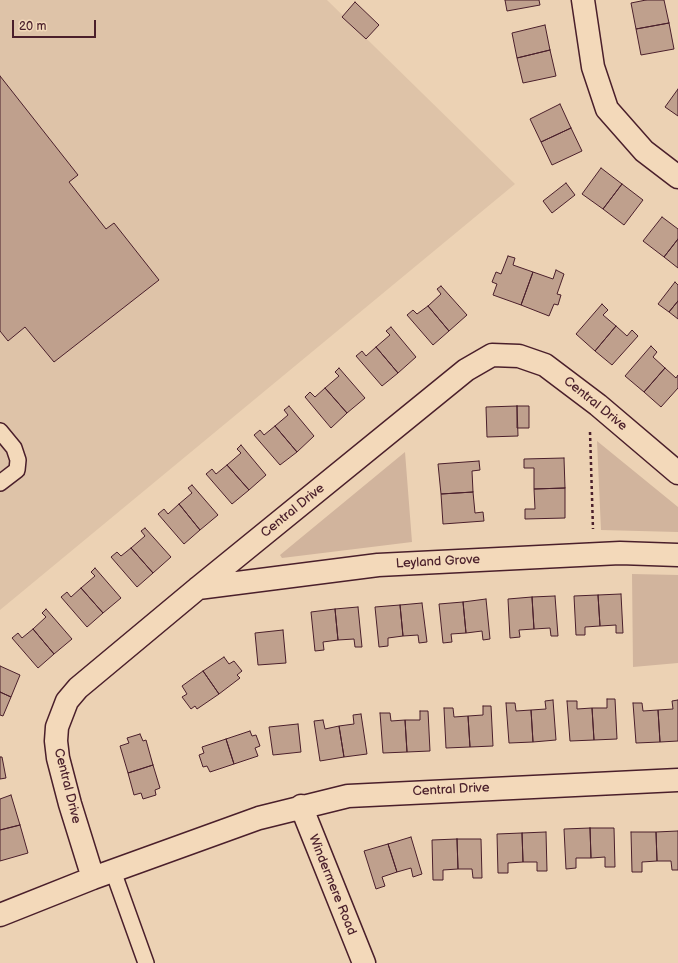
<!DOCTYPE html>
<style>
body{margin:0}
#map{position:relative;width:678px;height:963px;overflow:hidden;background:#ecd2b4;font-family:"Balsamiq Sans",sans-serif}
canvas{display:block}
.scale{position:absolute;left:12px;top:20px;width:84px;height:18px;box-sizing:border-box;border:2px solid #4a1f2b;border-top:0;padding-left:5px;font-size:12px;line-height:14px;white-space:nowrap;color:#4a1f2b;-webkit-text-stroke:3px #f3d9ba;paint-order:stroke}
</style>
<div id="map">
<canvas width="678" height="963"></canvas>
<div class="scale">20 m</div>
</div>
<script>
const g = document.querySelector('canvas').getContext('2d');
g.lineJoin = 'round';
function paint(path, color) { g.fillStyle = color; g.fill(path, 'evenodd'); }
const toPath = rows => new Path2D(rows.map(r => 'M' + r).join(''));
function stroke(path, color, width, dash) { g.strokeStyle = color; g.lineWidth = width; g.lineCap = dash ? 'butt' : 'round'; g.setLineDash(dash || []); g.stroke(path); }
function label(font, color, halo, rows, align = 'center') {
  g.font = font + ' "Balsamiq Sans",sans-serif'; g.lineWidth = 3; g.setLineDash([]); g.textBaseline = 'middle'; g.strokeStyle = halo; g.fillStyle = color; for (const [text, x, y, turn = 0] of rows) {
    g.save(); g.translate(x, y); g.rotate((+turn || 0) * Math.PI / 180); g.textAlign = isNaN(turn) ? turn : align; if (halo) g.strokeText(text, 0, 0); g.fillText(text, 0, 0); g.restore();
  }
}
paint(toPath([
 [0,0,327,0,515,184,0,610]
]), '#dec3a8');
paint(toPath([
 [597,441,678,507,678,532,601,530],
 [405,452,412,542,282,558,280,555],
 [632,574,678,575,678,663,633,667]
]), '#d1b49d');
const building = toPath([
 [505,0,539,0,540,5,507,11,505,0],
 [646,0,664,0,669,23,636,29,631,3,646,0],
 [355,2,379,25,366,39,342,17,355,2],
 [669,23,674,49,641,55,636,29,669,23],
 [545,25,550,50,517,58,512,33,545,25],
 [550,50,556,76,523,83,517,58,550,50],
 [0,76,78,175,69,182,106,229,114,223,159,280,54,362,25,327,8,341,0,331,0,76],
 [678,89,678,116,665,107,678,89],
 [560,104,571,128,541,142,530,119,560,104],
 [571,128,582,151,552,165,541,142,571,128],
 [601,168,622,184,603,209,582,194,601,168],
 [566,183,575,195,552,213,543,201,566,183],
 [622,184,643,200,624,225,603,209,622,184],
 [662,217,678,229,678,239,664,257,643,241,662,217],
 [678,239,678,268,664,257,678,239],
 [508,256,515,258,513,265,533,272,521,305,493,295,497,284,492,282,496,272,501,274,508,256],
 [556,270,564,274,557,294,561,295,558,305,554,304,549,316,521,305,533,272,553,279,556,270],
 [675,282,678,285,678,301,669,312,658,304,675,282],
 [441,286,467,315,449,331,428,306,441,294,437,289,441,286],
 [678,301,678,319,669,312,678,301],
 [602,304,608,310,603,315,616,326,595,351,576,334,602,304],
 [428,306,449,331,433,345,407,315,413,310,417,314,428,306],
 [616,326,627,336,632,330,638,336,612,365,595,351,616,326],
 [391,327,416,357,398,373,376,347,390,335,386,331,391,327],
 [651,346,657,352,653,357,665,368,644,392,625,376,651,346],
 [376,347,398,373,382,386,356,356,362,351,366,356,376,347],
 [339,368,365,398,347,413,325,388,339,376,335,372,339,368],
 [665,368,676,378,678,375,678,388,661,407,644,392,665,368],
 [325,388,347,413,331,428,305,397,310,392,315,397,325,388],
 [289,406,314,436,297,452,275,426,288,415,284,410,289,406],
 [517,406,529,406,529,428,517,428,517,406],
 [517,406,518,436,487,437,486,407,517,406],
 [275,426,297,452,280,465,254,435,260,430,264,435,275,426],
 [241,445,266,475,249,490,227,465,241,453,237,449,241,445],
 [564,458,565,488,534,489,534,468,524,468,524,459,564,458],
 [479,461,480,470,472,471,473,492,441,494,438,464,479,461],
 [227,465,249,490,232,504,206,474,212,469,216,474,227,465],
 [192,485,218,515,200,530,179,504,192,493,188,488,192,485],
 [565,488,565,518,525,519,525,509,535,509,534,489,565,488],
 [473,492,475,513,483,512,484,521,443,524,441,494,473,492],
 [179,504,200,530,184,544,158,514,164,509,168,514,179,504],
 [145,528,171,557,153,573,131,548,145,536,141,531,145,528],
 [131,548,153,573,137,587,111,557,117,552,121,556,131,548],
 [95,568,121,598,103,613,81,588,95,576,91,572,95,568],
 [81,588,103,613,87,627,61,597,67,592,71,597,81,588],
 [621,594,623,633,616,633,616,625,600,626,598,595,621,594],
 [598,595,600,626,585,627,585,635,576,635,574,596,598,595],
 [555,596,558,636,551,636,550,628,534,629,532,597,555,596],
 [532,597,534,629,519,630,520,637,510,638,508,599,532,597],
 [486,599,490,639,483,640,482,631,466,633,463,602,486,599],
 [463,602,466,633,451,634,452,642,443,643,439,604,463,602],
 [422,603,427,642,419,643,418,635,403,636,400,605,422,603],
 [400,605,403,636,388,638,388,646,379,647,375,607,400,605],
 [358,607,362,647,355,647,354,639,338,640,335,609,358,607],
 [46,609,72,639,54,654,33,629,46,617,42,613,46,609],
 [335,609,338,640,323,642,324,650,315,651,311,612,335,609],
 [33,629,54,654,38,668,12,638,18,633,22,638,33,629],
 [283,630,286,663,258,665,255,633,283,630],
 [224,657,229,664,234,661,242,671,237,675,240,678,219,694,203,671,224,657],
 [0,666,20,675,11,697,0,692,0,666],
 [203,671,219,694,197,709,195,706,191,709,182,697,187,694,182,686,203,671],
 [0,692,11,697,3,716,0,715,0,692],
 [607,699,615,699,617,739,594,740,592,708,607,708,607,699],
 [553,700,556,740,533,742,531,710,546,709,545,701,553,700],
 [678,700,678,741,660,742,658,710,673,709,672,701,678,700],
 [567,701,577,701,577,709,592,708,594,740,570,741,567,701],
 [506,703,515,703,516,711,531,710,533,742,509,743,506,703],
 [633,703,642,703,643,711,658,710,660,742,636,743,633,703],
 [483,706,491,706,493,746,470,747,468,716,483,715,483,706],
 [444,708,453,708,454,717,468,716,470,747,446,748,444,708],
 [420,711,428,711,430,751,407,752,405,720,420,720,420,711],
 [380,713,390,713,391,721,405,720,407,752,383,753,380,713],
 [361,714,367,754,344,757,339,726,354,724,353,715,361,714],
 [323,720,325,729,339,726,344,757,320,761,314,721,323,720],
 [298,724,301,752,273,755,269,727,298,724],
 [250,731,252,736,256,735,260,746,255,748,258,756,234,764,226,739,250,731],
 [140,734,143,741,146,740,153,765,128,773,120,746,129,743,127,738,140,734],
 [226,739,234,764,210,772,207,766,203,767,199,755,204,753,202,747,226,739],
 [0,757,2,757,6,778,0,779,0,757],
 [153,765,160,788,155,790,156,795,143,799,141,793,134,795,128,773,153,765],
 [11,795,20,825,0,830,0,799,11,795],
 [20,825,28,853,0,861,0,830,20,825],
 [590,828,591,858,576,858,576,868,566,869,564,829,590,828],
 [590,828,614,828,615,867,605,867,605,857,591,858,590,828],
 [678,831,678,870,672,870,671,861,657,861,656,832,678,831],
 [546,832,547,871,537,871,537,862,523,862,522,833,546,832],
 [631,832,656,832,657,861,642,862,642,872,632,872,631,832],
 [522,833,523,862,508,863,508,873,498,873,497,834,522,833],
 [411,837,422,874,413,877,411,868,397,872,388,844,411,837],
 [457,839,481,839,482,878,473,878,472,869,458,869,457,839],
 [457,839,458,869,443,870,443,880,433,880,432,840,457,839],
 [388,844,397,872,382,877,385,886,376,889,364,851,388,844]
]);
paint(building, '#bfa08d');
stroke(building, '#4a1f2b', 1);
const lane = toPath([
 [0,431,14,448,18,460,17,470,0,483],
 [113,871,146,963]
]);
const street = toPath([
 [583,0,593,67,607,109,644,151,678,177],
 [198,588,378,565,620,553,678,555],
 [301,806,364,963],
 [93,878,70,804,58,758,56,741,57,727,67,701,78,688,198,588,466,370,492,355,519,356,545,365,598,405,678,473],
 [0,915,93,878,259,818,348,796,678,780]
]);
stroke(lane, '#4a1f2b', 18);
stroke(street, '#4a1f2b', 25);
stroke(toPath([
 [590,432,593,529]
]), '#4a1f2b', 2.5, [3, 3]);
stroke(lane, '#f3d9ba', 15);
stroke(street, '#f3d9ba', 22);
label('13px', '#4a1f2b', '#f3d9ba', [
 ["Central Drive",595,404,39],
 ["Central Drive",293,511,-39],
 ["Leyland Grove",438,562,-3],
 ["Central Drive",67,786,76],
 ["Central Drive",451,790,-3],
 ["Windermere Road",332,885,68]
]);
</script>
